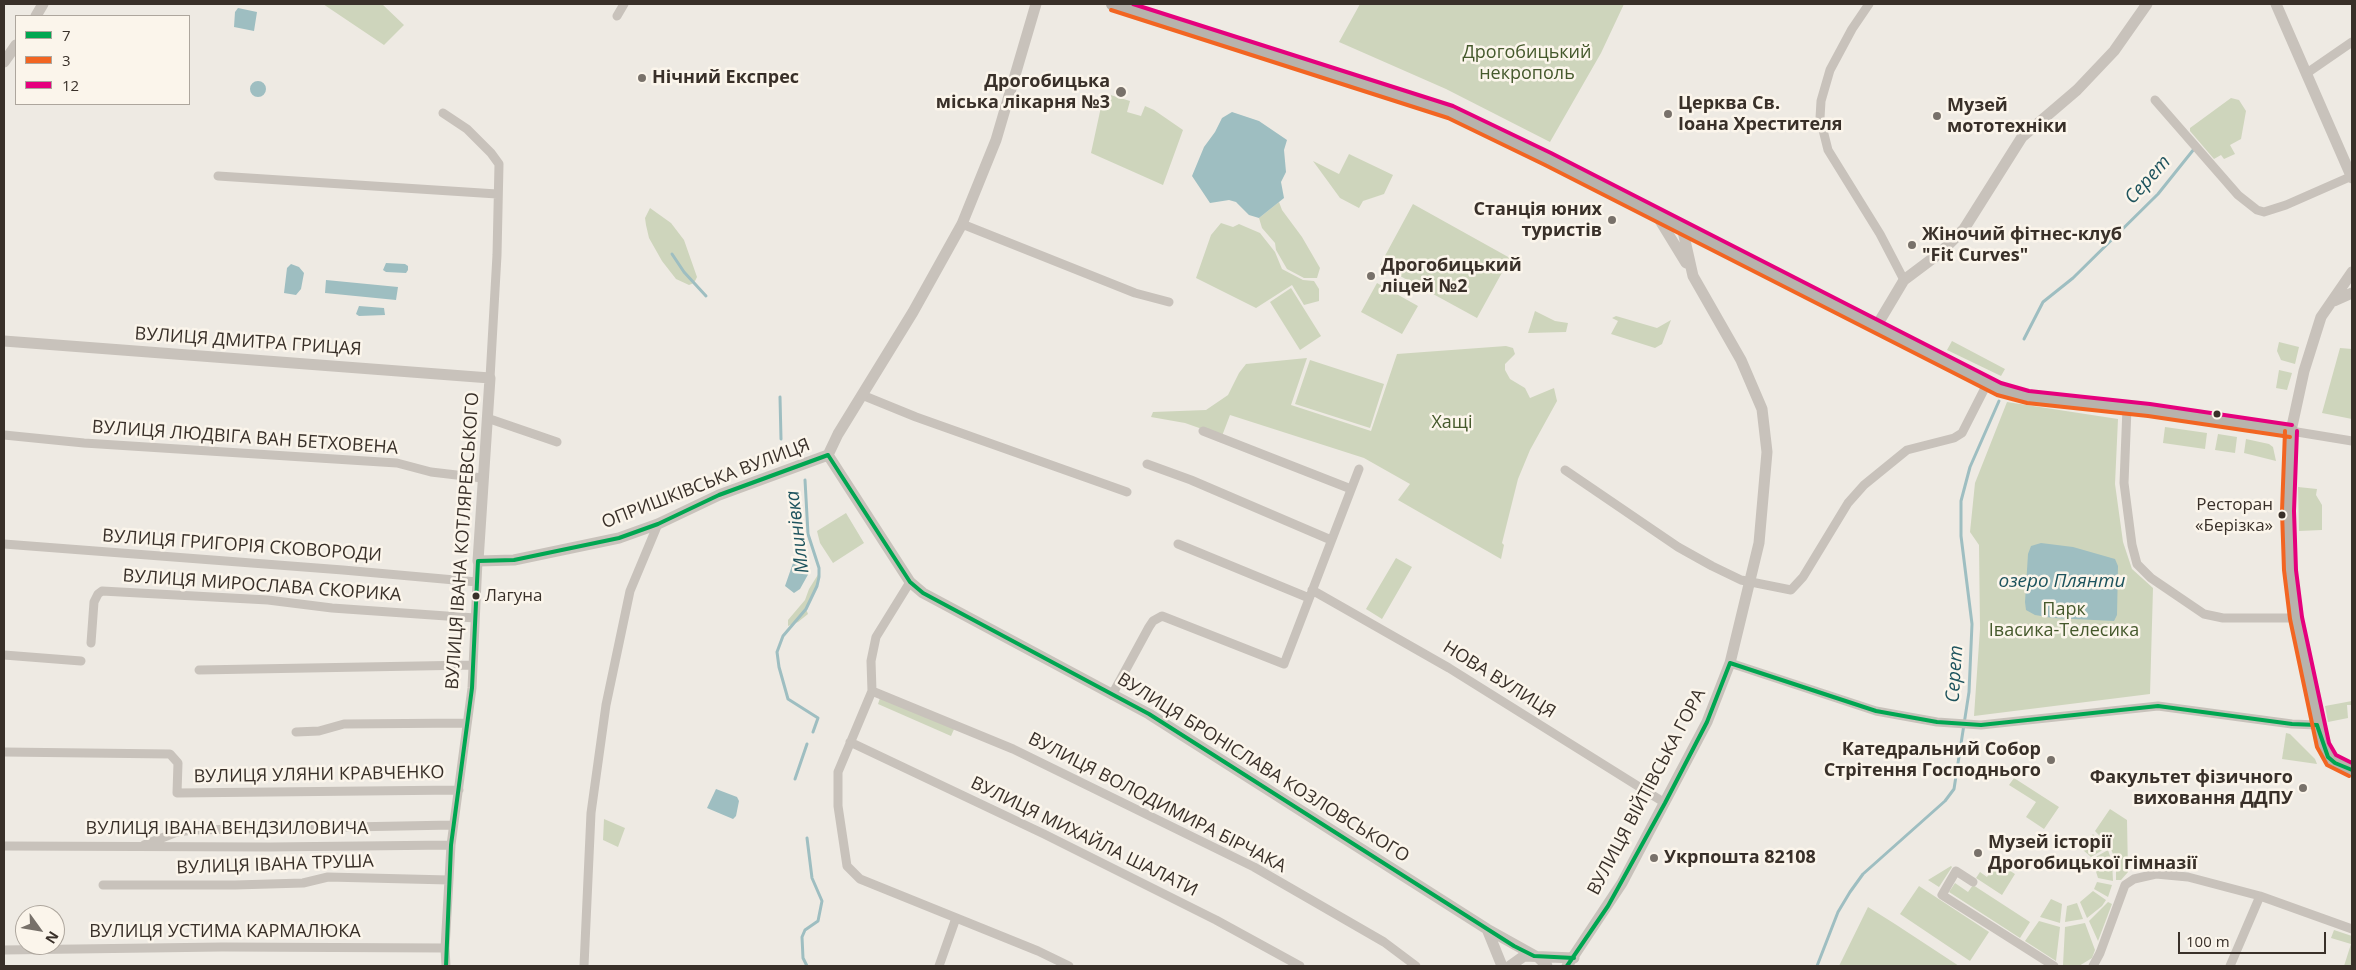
<!DOCTYPE html>
<meta charset="utf-8">
<style>
body{margin:0}
#map{position:relative;width:2356px;height:970px;overflow:hidden;background:#eeeae3;font-family:"Open Sans",sans-serif}
canvas{display:block}
.frame{position:absolute;inset:0;border:5px solid #393029;pointer-events:none}
.legend{position:absolute;left:15px;top:15px;width:175px;height:90px;box-sizing:border-box;background:#fbf5eb;border:1px solid #ada69d;margin:0;padding:6px 9px;list-style:none;font-size:15px;color:#393029}
.legend li{display:flex;align-items:center;gap:10px;height:25px}
.legend b{width:25px;border:1px solid #ada69d}
.north{position:absolute;left:15px;top:905px;width:50px;height:50px;box-sizing:border-box;background:#fbf5eb;border:1px solid #ada69d;border-radius:50%;rotate:122deg;font-size:14px;font-weight:700;line-height:20px;text-align:center;color:#393029}
.north::after{content:'';display:block;margin:auto;width:18px;height:22px;background:#78716a;clip-path:polygon(50% 0,100% 100%,50% 72%,0 100%)}
.scale{position:absolute;left:2178px;top:932px;width:148px;height:22px;box-sizing:border-box;border:2px solid #393029;border-top:0;padding-left:6px;font-size:15px;line-height:18px;white-space:nowrap;color:#393029;-webkit-text-stroke:4px #fbf5eb;paint-order:stroke}
</style>
<div id="map">
<canvas width="2356" height="970"></canvas>
<div class="frame"></div>
<ul class="legend">
<li><b style="height:6px;background:#00a651"></b>7</li>
<li><b style="height:6px;background:#f26522"></b>3</li>
<li><b style="height:6px;background:#e5007d"></b>12</li>
</ul>
<div class="north">N</div>
<div class="scale">100 m</div>
</div>
<script>
const g = document.querySelector('canvas').getContext('2d');
g.lineJoin = 'round';
function paint(path, color) { g.fillStyle = color; g.fill(path, 'evenodd'); }
const toPath = rows => new Path2D(rows.map(r => 'M' + r).join(''));
function stroke(path, color, width, dash) { g.strokeStyle = color; g.lineWidth = width; g.lineCap = dash ? 'butt' : 'round'; g.setLineDash(dash || []); g.stroke(path); }
function label(font, color, halo, rows, align = 'center') {
  g.font = font + ' "Open Sans",sans-serif'; g.lineWidth = 5; g.setLineDash([]); g.textBaseline = 'middle'; g.strokeStyle = halo; g.fillStyle = color; for (const [text, x, y, turn = 0] of rows) {
    g.save(); g.translate(x, y); g.rotate((+turn || 0) * Math.PI / 180); g.textAlign = isNaN(turn) ? turn : align; if (halo) g.strokeText(text, 0, 0); g.fillText(text, 0, 0); g.restore();
  }
}
paint(toPath([
 [323,4,382,4,404,25,384,45],
 [1360,4,1624,4,1601,53,1550,142,1446,89,1339,42],
 [1104,93,1130,101,1127,112,1141,116,1145,106,1154,110,1183,130,1163,185,1091,153],
 [2231,98,2239,100,2246,111,2241,139,2230,145,2235,154,2224,159,2221,155,2214,159,2190,131,2190,128],
 [1349,154,1393,175,1384,194,1363,201,1359,208,1340,198,1313,161,1339,174],
 [1279,202,1282,210,1302,237,1320,268,1317,278,1304,278,1287,269,1276,250,1275,243,1262,228,1259,218],
 [1413,204,1510,258,1477,318,1380,265],
 [650,208,671,223,684,240,697,277,694,283,689,285,676,279,662,261,649,238,646,225,645,218],
 [1221,223,1233,227,1239,224,1260,233,1275,252,1282,269,1303,280,1314,281,1319,289,1319,301,1304,305,1292,285,1256,308,1196,278,1211,235],
 [1377,283,1418,306,1402,334,1361,312],
 [1291,288,1321,336,1300,350,1270,302],
 [1535,311,1555,321,1568,323,1566,332,1528,333],
 [1616,316,1657,328,1671,320,1662,344,1655,348,1611,334,1618,321,1612,318],
 [1952,341,2005,369,2001,376,1947,350],
 [2279,342,2299,347,2295,364,2281,360,2277,351],
 [1506,346,1513,348,1515,354,1505,364,1505,370,1510,379,1525,388,1530,398,1554,388,1557,401,1530,450,1518,479,1502,543,1504,545,1501,559,1398,500,1410,484,1364,458,1230,415,1222,436,1185,423,1151,417,1153,412,1206,410,1228,395,1239,373,1246,364,1307,358,1291,405,1371,431,1397,354],
 [2340,348,2352,349,2352,419,2322,413],
 [1310,360,1384,384,1370,428,1295,404],
 [2279,370,2292,373,2287,390,2276,388],
 [2007,402,2118,419,2115,484,2123,542,2132,569,2153,588,2150,694,1974,716,1980,629,1979,545,1970,532,1975,483],
 [2165,427,2207,433,2205,449,2163,443],
 [2218,434,2237,437,2235,453,2215,450],
 [2246,439,2269,444,2273,447,2276,461,2244,453],
 [2298,487,2317,489,2316,495,2322,505,2322,530,2299,531],
 [846,513,864,543,833,563,820,543,817,531],
 [1396,558,1412,567,1382,619,1366,609],
 [819,573,817,586,806,609,808,614,798,622,788,626,788,620,805,600,809,589],
 [880,698,955,727,951,736,878,704],
 [2352,701,2352,705,2347,705,2348,718,2328,722,2325,706],
 [2286,733,2290,734,2315,759,2317,764,2282,759],
 [2014,778,2059,807,2044,829,2026,817,2036,802,2009,785],
 [2110,809,2127,820,2128,872,2121,880,2116,880,2116,861,2110,847,2095,831],
 [604,819,625,828,618,847,603,840],
 [2093,834,2106,848,2091,857,2083,850],
 [2108,850,2112,862,2113,881,2098,878,2092,859],
 [1996,862,2015,874,2002,895,1976,878,1980,872,1987,877],
 [1951,866,1952,867,1939,887,1928,880],
 [2097,882,2112,885,2108,897,2094,889],
 [1955,883,1968,892,1973,885,2030,922,2020,938,1949,892],
 [1919,886,1989,932,1970,961,1900,914],
 [2093,891,2106,900,2102,906,2087,918,2080,902],
 [2051,899,2062,904,2060,923,2040,917],
 [2108,902,2112,904,2098,941,2089,921],
 [2077,903,2083,919,2065,922,2067,906],
 [1868,907,1895,924,1959,966,1839,966],
 [2039,921,2060,927,2056,961,2025,941],
 [2085,923,2095,950,2092,958,2079,966,2063,965,2065,927],
 [2334,930,2352,936,2352,966,2344,966,2351,944,2331,938]
]), '#ced5bc');
paint(toPath([
 [238,8,257,12,254,31,234,27,235,12],
 '250 89a8 8 0 1 1 16 0a8 8 0 1 1-16 0Z',
 [1232,112,1259,121,1287,140,1284,150,1286,172,1281,182,1284,198,1259,218,1249,215,1236,202,1229,200,1210,203,1192,176,1204,147,1215,132,1222,118],
 [386,263,405,264,408,266,408,270,406,273,386,272,383,270],
 [291,264,299,267,304,273,301,289,296,295,284,293,287,268],
 [326,280,398,287,396,300,325,293],
 [359,306,384,308,385,315,359,316,356,314],
 [2041,543,2073,547,2115,559,2118,566,2117,615,2114,621,2053,618,2035,615,2026,610,2025,602,2028,554,2031,546],
 [799,561,808,565,810,571,800,589,794,593,785,586,793,563],
 [716,789,737,797,739,801,736,816,733,819,707,808]
]), '#9ebec1');
stroke(toPath([
 [672,254,684,272,706,296],
 [2024,339,2043,302,2073,278,2158,194,2194,149],
 [780,397,781,439],
 [805,480,808,534,819,568,819,577,817,586,806,609,783,636,777,652,779,667,788,699,818,718,813,732],
 [795,779,807,744],
 [807,966,803,958,802,937,805,930,818,921,822,901,812,878,807,838],
 [1817,966,1838,912,1850,892,1863,874,1945,801,1954,789,1969,692,1972,624,1961,536,1961,501,1970,467,1999,401]
]), '#9ebec1', 3);
stroke(toPath([
 [1869,4,1852,29,1830,70,1821,101,1820,118,1828,150,1880,234,1904,280],
 [617,16,624,4],
 [2307,73,2352,42],
 [2155,100,2238,195,2257,210,2264,212,2286,205,2352,176],
 [443,113,467,129,491,153,499,164,497,255,490,378],
 [218,176,497,194],
 [962,224,1135,293,1169,302],
 [862,395,916,417,1127,492],
 [2127,408,2124,483,2132,545,2137,564,2151,578,2204,614,2223,618,2296,618],
 [487,418,557,442],
 [1203,431,1351,489],
 [2291,431,2352,441],
 [4,435,84,443,397,463,431,472,482,478],
 [1147,464,1191,480,1331,540],
 [1565,470,1678,547,1712,566,1741,580,1791,590,1803,577,1848,503,1864,485,1907,450,1954,438,1962,433,1987,384],
 [4,544,343,570,477,582],
 [1178,544,1309,598],
 [910,582,876,637,871,661,872,691,838,772,838,806,847,866,860,879,1038,951,1069,966],
 [1312,590,1449,668,1665,803],
 [91,643,94,602,98,594,102,591,268,600,332,608,475,618],
 [4,655,81,661],
 [1730,663,1876,711,1937,722,1981,725,2158,706,2292,724,2317,725],
 [199,670,473,665],
 [872,691,1013,749,1254,867,1384,942,1416,966],
 [1112,695,1149,627,1153,621,1162,616,1284,664,1359,469],
 [296,732,319,731,344,724,467,723],
 [850,742,1044,834,1216,920,1300,966],
 [4,752,170,754,178,763,177,793,459,790],
 [144,845,177,832,194,830,453,825],
 [4,846,270,847,451,845],
 [1973,882,1956,871,1942,895,2054,966],
 [103,885,235,885,303,883,328,877,449,880],
 [4,950,222,947,445,948],
 [446,966,445,948,451,845,472,688,478,561],
 [584,966,591,813,606,705,630,591,658,524],
 [939,966,956,918],
 [2093,966,2100,953,2125,885,2134,879,2156,874,2188,877,2260,896],
 [2230,966,2260,896,2352,929]
]), '#c8c2bb', 9);
stroke(toPath([
 [2276,4,2352,178],
 [36,16,43,4],
 [4,62,16,45],
 [1656,214,1686,263],
 [2334,301,2352,293],
 [1876,327,1904,280,1940,253,1964,229,2022,137,2077,90,2114,51,2147,4],
 [4,341,490,378,478,561,514,560,619,538,658,524,719,495,828,455],
 [2291,431,2304,371,2321,317,2352,272],
 [828,455,910,582,923,593,1149,714,1487,929,1539,958,1547,966],
 [828,455,838,434,913,312,962,224,996,140,1036,4],
 [1487,929,1502,966],
 [1510,966,1524,956,1574,958],
 [1567,966,1622,883,1707,722,1730,663,1759,543,1767,452,1762,409,1741,360,1693,276,1682,227]
]), '#c8c2bb', 11);
stroke(toPath([
 [1113,4,1450,112,1548,159,1999,389,2028,397,2149,410,2291,431,2288,511,2290,570,2296,618,2323,745,2331,760,2352,770]
]), '#b8b3ac', 14);
stroke(toPath([
 [828,455,910,582,923,593,1149,714,1514,946,1534,956,1574,958],
 [478,561,514,560,619,538,658,524,719,495,828,455],
 [1730,663,1876,711,1937,722,1981,725,2158,706,2292,724,2317,725],
 [2317,725,2328,757,2335,763,2352,770],
 [446,966,451,845,472,688,478,561],
 [1567,966,1608,906,1665,803,1707,722,1730,663]
]), '#00a651', 4);
stroke(toPath([
 [1111,10,1448,118,1545,165,1997,395,2027,403,2148,416,2290,437],
 [2285,431,2282,511,2284,570,2290,619,2317,747,2327,765,2349,776]
]), '#f26522', 4);
stroke(toPath([
 [1133,4,1453,106,1551,153,2001,383,2029,391,2150,404,2292,425],
 [2297,431,2294,511,2296,570,2302,617,2329,743,2336,755,2352,763]
]), '#e5007d', 4);
for (const [x, y, r, color] of [
 [642,78,5,"#78716a"],
 [1121,92,6,"#78716a"],
 [1668,114,5,"#78716a"],
 [1937,116,5,"#78716a"],
 [1612,220,5,"#78716a"],
 [1912,245,5,"#78716a"],
 [1371,276,5,"#78716a"],
 [2217,414,4.5,"#393029"],
 [2282,515,4.5,"#393029"],
 [476,596,4.5,"#393029"],
 [2051,760,5,"#78716a"],
 [2303,788,5,"#78716a"],
 [1978,853,5,"#78716a"],
 [1654,858,5,"#78716a"]
]) { const dot = new Path2D(); dot.arc(x, y, r, 0, 2 * Math.PI); g.fillStyle = color; g.fill(dot); stroke(dot, '#fbf5eb', 2); }
label('17px', '#393029', '#fbf5eb', [
 ["Ресторан",2273,505],
 ["«Берізка»",2273,526],
 ["Лагуна",485,596,"left"]
], 'right');
label('18px', '#45592c', '#fbf5eb', [
 ["Дрогобицький",1527,53],
 ["некрополь",1527,74],
 ["Хащі",1452,423],
 ["Парк",2064,610],
 ["Івасика-Телесика",2064,631]
]);
label('bold 18px', '#393029', '#fbf5eb', [
 ["Нічний Експрес",652,78],
 ["Дрогобицька",1110,82,"right"],
 ["міська лікарня №3",1110,103,"right"],
 ["Церква Св.",1678,104],
 ["Іоана Хрестителя",1678,125],
 ["Музей",1947,106],
 ["мототехніки",1947,127],
 ["Станція юних",1602,210,"right"],
 ["туристів",1602,231,"right"],
 ["Жіночий фітнес-клуб",1922,235],
 ["\"Fit Curves\"",1922,256],
 ["Дрогобицький",1381,266],
 ["ліцей №2",1381,287],
 ["Катедральний Собор",2041,750,"right"],
 ["Стрітення Господнього",2041,771,"right"],
 ["Факультет фізичного",2293,778,"right"],
 ["виховання ДДПУ",2293,799,"right"],
 ["Музей історії",1988,843],
 ["Дрогобицької гімназії",1988,864],
 ["Укрпошта 82108",1664,858]
], 'left');
label('18px', '#393029', '#fbf5eb', [
 ["ВУЛИЦЯ ДМИТРА ГРИЦАЯ",248,342,4],
 ["ВУЛИЦЯ ЛЮДВІГА ВАН БЕТХОВЕНА",245,438,4],
 ["ОПРИШКІВСЬКА ВУЛИЦЯ",706,484,-21],
 ["ВУЛИЦЯ ІВАНА КОТЛЯРЕВСЬКОГО",463,541,-86],
 ["ВУЛИЦЯ ГРИГОРІЯ СКОВОРОДИ",242,546,4],
 ["ВУЛИЦЯ МИРОСЛАВА СКОРИКА",262,586,4],
 ["НОВА ВУЛИЦЯ",1499,680,32],
 ["ВУЛИЦЯ БРОНІСЛАВА КОЗЛОВСЬКОГО",1263,768,32],
 ["ВУЛИЦЯ УЛЯНИ КРАВЧЕНКО",319,775,-1],
 ["ВУЛИЦЯ ВІЙТІВСЬКА ГОРА",1647,792,-62],
 ["ВУЛИЦЯ ВОЛОДИМИРА БІРЧАКА",1157,803,27],
 ["ВУЛИЦЯ ІВАНА ВЕНДЗИЛОВИЧА",227,829],
 ["ВУЛИЦЯ МИХАЙЛА ШАЛАТИ",1084,837,26],
 ["ВУЛИЦЯ ІВАНА ТРУША",275,865,-2],
 ["ВУЛИЦЯ УСТИМА КАРМАЛЮКА",225,932]
]);
label('italic 19px', '#1d535d', '#fbf5eb', [
 ["Серет",2148,180,-48],
 ["Млинівка",798,532,-97],
 ["озеро Плянти",2062,582],
 ["Серет",1955,674,-86]
]);
</script>
